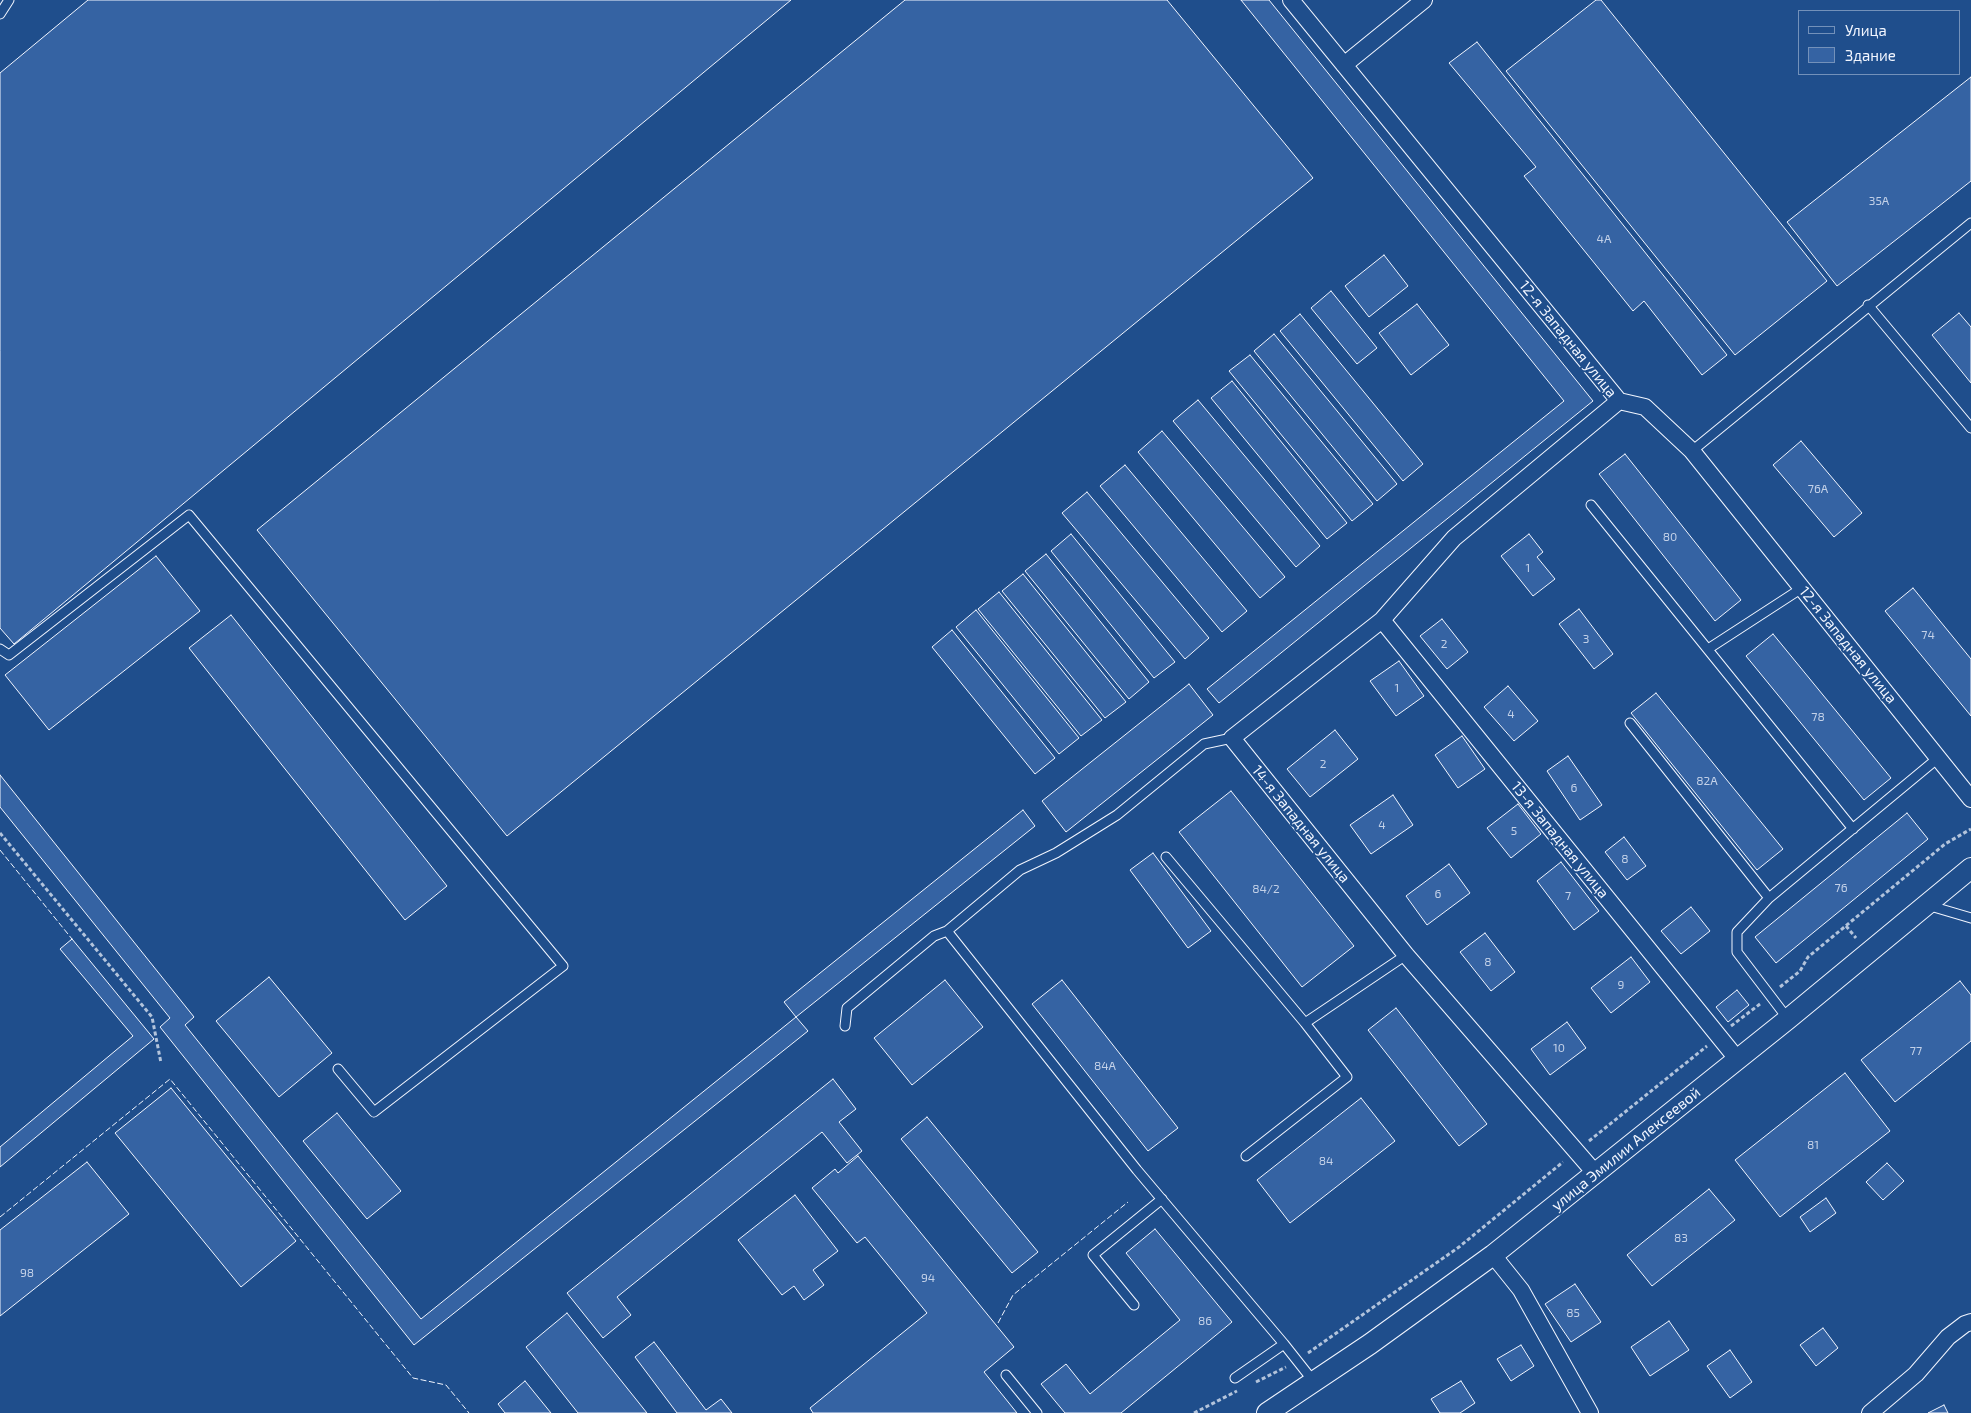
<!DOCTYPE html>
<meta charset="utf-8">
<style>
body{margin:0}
#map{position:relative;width:1971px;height:1413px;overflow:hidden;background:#1f4e8c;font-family:"Exo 2",sans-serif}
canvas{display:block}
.legend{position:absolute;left:1798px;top:10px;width:162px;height:65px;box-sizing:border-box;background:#1f4e8c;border:1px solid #7391ba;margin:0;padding:6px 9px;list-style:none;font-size:15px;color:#f2f6ff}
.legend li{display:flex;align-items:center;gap:10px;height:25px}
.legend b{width:25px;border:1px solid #7391ba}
</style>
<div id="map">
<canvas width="1971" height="1413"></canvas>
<ul class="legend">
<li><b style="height:6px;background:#1f4e8c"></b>Улица</li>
<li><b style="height:14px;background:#3563a3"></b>Здание</li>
</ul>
</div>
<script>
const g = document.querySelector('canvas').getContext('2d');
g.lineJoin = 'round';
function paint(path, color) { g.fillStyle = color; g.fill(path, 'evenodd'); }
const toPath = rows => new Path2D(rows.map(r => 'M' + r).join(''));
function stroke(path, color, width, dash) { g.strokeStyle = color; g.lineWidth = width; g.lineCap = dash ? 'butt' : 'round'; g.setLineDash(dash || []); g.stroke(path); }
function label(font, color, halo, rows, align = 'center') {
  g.font = font + ' "Exo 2",sans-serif'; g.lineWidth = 4; g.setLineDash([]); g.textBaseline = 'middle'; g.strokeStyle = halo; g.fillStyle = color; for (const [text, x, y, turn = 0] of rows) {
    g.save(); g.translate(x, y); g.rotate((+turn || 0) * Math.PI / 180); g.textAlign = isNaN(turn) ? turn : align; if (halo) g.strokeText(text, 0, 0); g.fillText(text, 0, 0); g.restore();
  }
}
const building = toPath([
 [88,0,791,0,14,644,0,628,0,73,88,0],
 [905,0,1167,0,1313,178,507,836,257,530,905,0],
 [1241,0,1269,0,1593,401,1219,703,1207,689,1564,401,1241,0],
 [1596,0,1601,0,1827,281,1735,355,1506,71,1596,0],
 [1477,42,1727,355,1702,375,1644,301,1633,311,1524,176,1536,167,1449,63,1477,42],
 [1971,77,1971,181,1837,286,1787,222,1971,77],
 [1384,255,1408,286,1369,317,1345,286,1384,255],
 [1331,291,1377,348,1357,364,1311,308,1331,291],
 [1417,304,1449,345,1411,375,1379,333,1417,304],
 [1959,313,1971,327,1971,383,1932,335,1959,313],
 [1300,314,1423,464,1403,481,1280,331,1300,314],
 [1274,334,1397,484,1377,501,1254,351,1274,334],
 [1250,355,1373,504,1352,521,1229,371,1250,355],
 [1232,381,1347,523,1327,539,1211,398,1232,381],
 [1198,400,1320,546,1296,567,1173,421,1198,400],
 [1162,431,1285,577,1260,598,1138,452,1162,431],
 [1801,441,1862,513,1834,537,1773,465,1801,441],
 [1625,454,1741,600,1715,621,1599,474,1625,454],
 [1125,465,1247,611,1222,632,1100,486,1125,465],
 [1087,492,1209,638,1185,659,1062,513,1087,492],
 [1071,534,1175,662,1154,678,1051,551,1071,534],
 [1529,534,1543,552,1537,557,1555,579,1533,596,1501,556,1529,534],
 [1046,554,1149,682,1129,699,1025,571,1046,554],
 [156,556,200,611,49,730,5,675,156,556],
 [1023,574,1126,702,1105,718,1002,591,1023,574],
 [1913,588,1971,659,1971,716,1885,611,1913,588],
 [999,592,1102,720,1081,736,978,609,999,592],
 [1579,609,1613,654,1594,669,1559,624,1579,609],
 [976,610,1079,738,1059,754,956,627,976,610],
 [231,615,447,886,405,920,189,648,231,615],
 [1442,619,1468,652,1447,669,1420,636,1442,619],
 [952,630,1055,758,1035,774,932,647,952,630],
 [1773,634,1891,778,1864,800,1746,656,1773,634],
 [1399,661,1424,696,1396,716,1370,681,1399,661],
 [1189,684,1213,715,1066,832,1042,801,1189,684],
 [1508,686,1538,721,1514,741,1484,707,1508,686],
 [1656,693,1783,849,1757,870,1631,713,1656,693],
 [1335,730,1358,759,1310,797,1287,769,1335,730],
 [1462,736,1485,769,1458,788,1435,755,1462,736],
 [1568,756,1602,805,1580,820,1547,771,1568,756],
 [0,775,194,1017,185,1025,421,1319,796,1017,808,1031,414,1345,160,1027,170,1018,0,807,0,775],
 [1231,791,1354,946,1302,987,1179,832,1231,791],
 [1393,795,1413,825,1371,854,1350,825,1393,795],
 [1518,804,1541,834,1511,858,1487,828,1518,804],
 [1023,810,1035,826,796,1017,784,1002,1023,810],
 [1907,813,1928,839,1776,963,1755,937,1907,813],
 [1624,837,1646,866,1627,880,1605,852,1624,837],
 [1153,853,1211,931,1188,948,1130,870,1153,853],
 [1561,862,1599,911,1574,930,1537,881,1561,862],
 [1449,864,1470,893,1427,925,1406,896,1449,864],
 [1691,907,1710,931,1681,954,1661,931,1691,907],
 [1485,933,1515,972,1491,991,1460,952,1485,933],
 [72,939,154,1039,0,1167,0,1147,133,1036,60,949,72,939],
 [1631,957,1650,982,1611,1013,1591,988,1631,957],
 [269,977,332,1053,279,1097,216,1021,269,977],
 [945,980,983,1027,912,1085,874,1038,945,980],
 [1062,980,1178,1128,1148,1151,1032,1004,1062,980],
 [1960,981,1971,995,1971,1041,1895,1102,1861,1060,1960,981],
 [1737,990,1749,1005,1728,1022,1716,1007,1737,990],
 [1396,1008,1487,1124,1459,1146,1368,1030,1396,1008],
 [1567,1022,1586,1048,1550,1075,1531,1049,1567,1022],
 [1845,1073,1890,1131,1780,1217,1735,1160,1845,1073],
 [833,1079,856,1109,839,1122,862,1151,847,1163,822,1132,617,1297,631,1315,603,1338,567,1293,833,1079],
 [171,1088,296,1241,241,1287,115,1133,171,1088],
 [1361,1098,1395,1141,1290,1223,1257,1180,1361,1098],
 [337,1113,401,1191,367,1219,303,1141,337,1113],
 [927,1117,1038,1252,1012,1273,901,1139,927,1117],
 [858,1156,1014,1347,984,1372,1017,1413,813,1413,810,1408,927,1313,865,1237,857,1243,812,1188,835,1169,838,1173,858,1156],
 [87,1162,129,1214,0,1316,0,1230,87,1162],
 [1887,1163,1904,1181,1883,1200,1866,1182,1887,1163],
 [1709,1189,1735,1220,1652,1286,1627,1255,1709,1189],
 [795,1195,838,1251,813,1270,824,1285,804,1300,794,1286,782,1295,738,1240,795,1195],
 [1826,1198,1836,1213,1810,1232,1800,1217,1826,1198],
 [1155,1229,1232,1322,1121,1413,1065,1413,1041,1384,1066,1364,1090,1394,1180,1320,1126,1253,1155,1229],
 [1575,1284,1601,1322,1571,1342,1545,1304,1575,1284],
 [567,1313,647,1413,578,1413,526,1347,567,1313],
 [1669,1321,1689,1350,1650,1376,1631,1347,1669,1321],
 [1823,1328,1838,1348,1816,1366,1800,1345,1823,1328],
 [654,1342,706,1410,721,1399,732,1413,677,1413,635,1357,654,1342],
 [1521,1345,1534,1366,1511,1381,1497,1359,1521,1345],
 [1730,1350,1752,1382,1730,1398,1707,1366,1730,1350],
 [525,1381,551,1413,505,1413,498,1404,525,1381],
 [1461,1381,1475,1403,1460,1413,1440,1413,1431,1399,1461,1381],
 [1944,1405,1948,1413,1928,1413,1944,1405]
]);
paint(building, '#3563a3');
stroke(building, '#f2f6ff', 1);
const service = toPath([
 [0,14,9,0],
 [1868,305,1971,428],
 [1692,451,1971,223],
 [1591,505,1853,829],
 [0,649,9,655,189,515,563,966,374,1112,338,1069],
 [1708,649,1802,588],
 [1630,723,1769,898],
 [1166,857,1305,1023],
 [1927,905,1971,918],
 [947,931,1020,870,1056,853,1117,815,1204,744,1232,738],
 [1788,1019,1737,952,1737,932,1769,898,1938,758],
 [845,1026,847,1008,934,936,947,931,1137,1170,1284,1344],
 [1246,1156,1347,1077,1305,1023,1406,955],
 [1134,1305,1093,1255,1162,1199],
 [1006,1375,1037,1413],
 [1235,1378,1284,1344,1314,1382]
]);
const minor = toPath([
 [1291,0,1619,401,1645,407,1692,451,1971,799],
 [1344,65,1424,0],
 [1382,620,1738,1060],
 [1596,1174,1406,955,1232,738,1382,620,1454,538,1619,401],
 [1493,1255,1521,1290,1590,1413],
 [1870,1413,1916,1374,1948,1337,1965,1324,1971,1322]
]);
const tertiary = toPath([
 [1267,1413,1370,1344,1493,1255,1788,1019,1971,868]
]);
stroke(service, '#f2f6ff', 11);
stroke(minor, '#f2f6ff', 18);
stroke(tertiary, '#f2f6ff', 22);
stroke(toPath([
 [0,833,152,1017,161,1063],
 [1846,926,1856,938],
 [1780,987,1800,971,1808,957,1945,844,1971,829],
 [1731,1026,1760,1004],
 [1589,1141,1707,1046],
 [1308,1353,1459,1247,1563,1162],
 [1256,1382,1286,1367],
 [1194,1413,1237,1391]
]), '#b3c4dc', 3, [4, 2.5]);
stroke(service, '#1f4e8c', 9);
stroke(minor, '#1f4e8c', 16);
stroke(tertiary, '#1f4e8c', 20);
stroke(toPath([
 [0,850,72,939,70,941],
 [0,1217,170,1079,413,1378,446,1385,469,1413],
 [998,1323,1013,1295,1128,1202]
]), '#f2f6ff', 1, [6, 2.5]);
label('12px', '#c3d1e8', null, [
 ["35А",1879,201],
 ["4А",1604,239],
 ["76А",1818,489],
 ["80",1670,537],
 ["1",1528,568],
 ["74",1928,635],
 ["3",1586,639],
 ["2",1444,644],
 ["1",1397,688],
 ["4",1511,714],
 ["78",1818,717],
 ["2",1323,764],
 ["82А",1707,781],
 ["6",1574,788],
 ["4",1382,825],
 ["5",1514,831],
 ["8",1625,859],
 ["76",1841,888],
 ["84/2",1266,889],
 ["6",1438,894],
 ["7",1568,896],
 ["8",1488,962],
 ["9",1621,985],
 ["10",1559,1048],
 ["77",1916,1051],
 ["84А",1105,1066],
 ["81",1813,1145],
 ["84",1326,1161],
 ["83",1681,1238],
 ["98",27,1273],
 ["94",928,1278],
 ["85",1573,1313],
 ["86",1205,1321]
]);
label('15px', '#f2f6ff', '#1f4e8c', [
 ["12-я Западная улица",1568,339,51],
 ["12-я Западная улица",1848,645,51],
 ["14-я Западная улица",1301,824,51],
 ["13-я Западная улица",1560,840,51],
 ["улица Эмилии Алексеевой",1626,1149,-39]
]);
</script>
